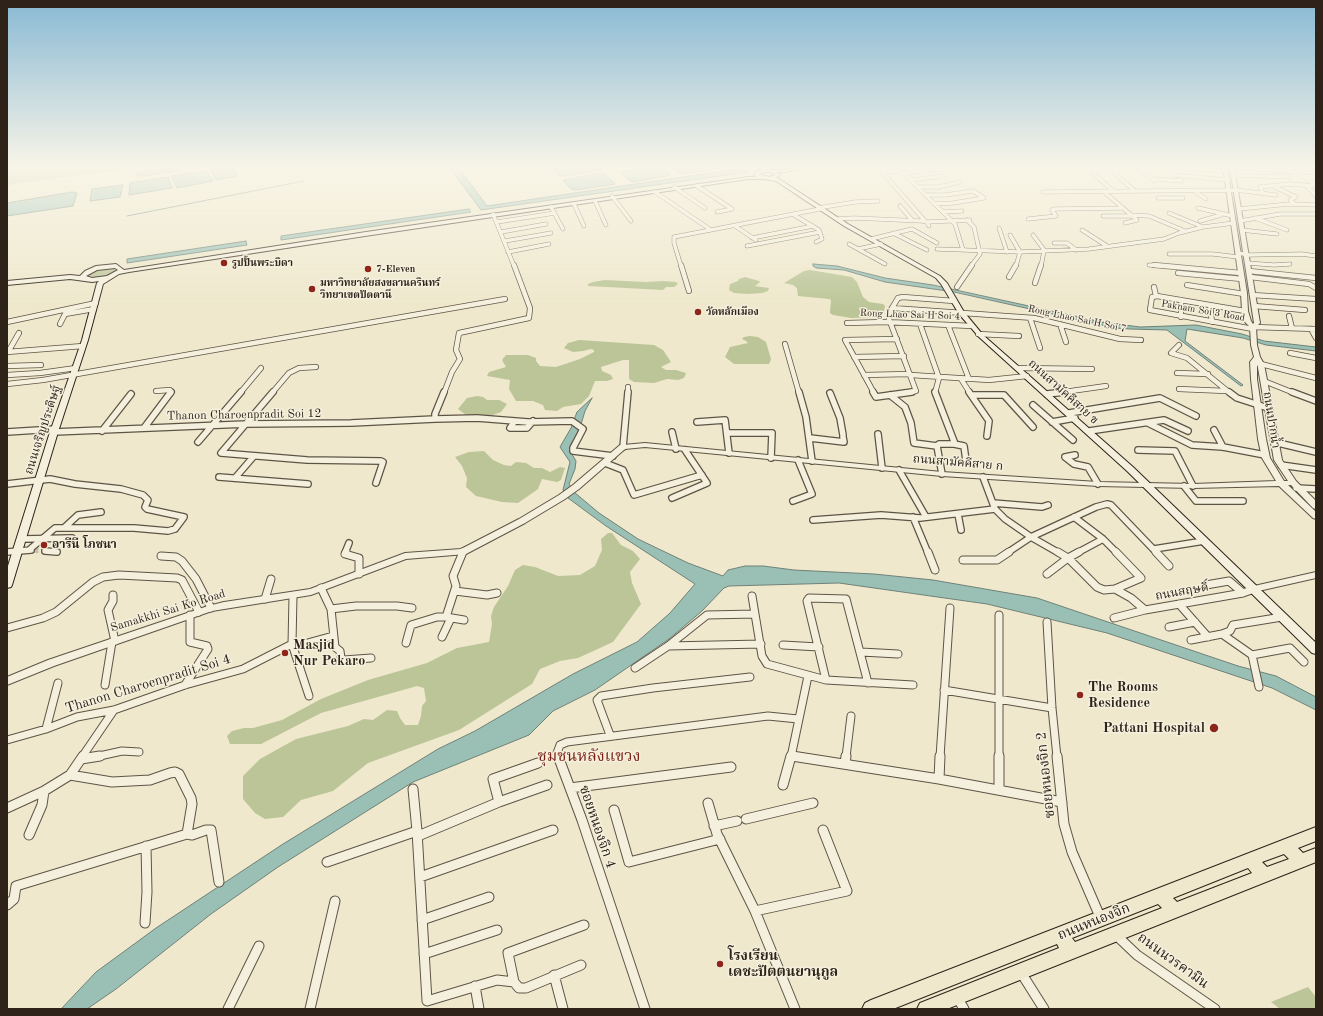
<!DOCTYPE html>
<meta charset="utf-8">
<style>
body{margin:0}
#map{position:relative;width:1323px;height:1016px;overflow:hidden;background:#efe8cc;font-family:"Old Standard TT",serif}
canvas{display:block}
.frame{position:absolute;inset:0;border:8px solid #2e2219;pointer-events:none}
</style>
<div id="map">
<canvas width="1323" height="1016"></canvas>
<div class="frame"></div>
</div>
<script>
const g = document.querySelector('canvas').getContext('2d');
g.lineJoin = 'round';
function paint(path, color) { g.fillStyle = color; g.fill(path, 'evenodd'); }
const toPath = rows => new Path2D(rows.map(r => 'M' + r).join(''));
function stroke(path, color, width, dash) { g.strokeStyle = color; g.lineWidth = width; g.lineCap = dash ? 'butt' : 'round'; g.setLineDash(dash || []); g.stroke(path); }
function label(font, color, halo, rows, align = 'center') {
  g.font = font + ' "Old Standard TT","Noto Serif Thai",serif'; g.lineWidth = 3; g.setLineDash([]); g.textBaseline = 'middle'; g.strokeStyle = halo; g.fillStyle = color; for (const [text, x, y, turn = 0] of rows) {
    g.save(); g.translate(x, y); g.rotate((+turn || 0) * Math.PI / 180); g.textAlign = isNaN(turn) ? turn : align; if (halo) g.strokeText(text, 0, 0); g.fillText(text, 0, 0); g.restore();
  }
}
paint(toPath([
 [7,167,144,167,7,185],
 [112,268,116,271,109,276,95,278,88,275,95,270],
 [810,270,852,277,857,282,863,297,869,302,883,304,885,306,884,311,879,317,851,318,833,315,830,313,831,300,829,299,798,296,797,288,793,285,784,283,804,271],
 [745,277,759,281,760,282,755,286,769,288,768,291,762,293,748,294,734,293,729,290,730,284,738,281,739,279],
 [605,280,646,282,663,281,676,282,678,284,674,287,666,287,663,290,588,286,588,284,593,282],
 [750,336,758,337,766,342,771,359,769,364,734,364,725,357,730,347,748,343,746,341,742,339,744,337],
 [579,340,654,345,663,350,671,362,661,367,666,370,676,370,686,373,684,378,678,380,667,379,654,383,634,382,629,379,629,360,623,360,601,367,602,371,611,375,613,379,607,381,595,381,589,396,581,404,563,407,557,411,545,410,543,405,533,401,516,401,509,389,510,380,487,376,489,372,506,367,502,360,506,355,528,355,536,358,536,361,540,366,556,367,580,359,594,352,594,350,591,349,583,351,573,352,564,348,568,343],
 [477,396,483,397,487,400,499,400,507,404,501,412,490,416,466,415,458,409,467,398],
 [484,451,493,460,504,465,511,466,516,462,526,463,534,468,542,468,550,472,560,467,565,468,561,480,557,482,542,479,538,489,518,503,502,502,476,496,466,487,467,478,462,466,455,457,469,452],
 [608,533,612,533,621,545,633,551,640,559,630,572,632,583,641,604,613,642,578,658,560,661,540,669,532,684,459,730,368,763,333,791,301,800,283,817,265,819,255,813,243,799,243,776,260,759,296,739,348,726,364,719,373,720,387,710,397,711,400,718,405,725,418,725,421,716,422,706,426,701,424,688,417,686,321,713,261,744,230,744,227,736,232,731,244,728,253,728,282,720,321,699,368,680,427,663,457,648,489,642,492,624,491,616,494,607,508,586,515,570,523,565,535,567,558,576,580,575,595,566,602,550,601,539],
 [1308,987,1316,997,1316,1009,1280,1009,1271,1002]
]), '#bbc597');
const water = toPath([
 [177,167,179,167,182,170,143,176,138,176,137,174,146,171,177,167],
 [233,167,237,176,216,180,211,170,233,167],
 [449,167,458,167,487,206,730,170,743,169,748,172,481,210,449,167],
 [563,167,597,167,601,170,564,176,559,176,553,169,563,167],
 [650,167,661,167,671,175,634,182,630,181,620,172,650,167],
 [670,167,717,167,719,168,683,174,679,173,670,167],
 [206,171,213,181,177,188,172,176,206,171],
 [601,173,605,174,615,184,576,190,571,189,563,180,601,173],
 [168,177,172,188,129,195,130,183,168,177],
 [123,185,120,197,90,201,92,189,123,185],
 [72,192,77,193,73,206,7,216,7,203,72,192],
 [469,209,471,212,281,240,281,236,469,209],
 [246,241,247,245,127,263,127,259,246,241],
 [813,264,837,266,885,278,933,285,1102,322,1140,327,1196,325,1242,334,1264,341,1316,347,1316,351,1266,345,1243,338,1187,329,1185,341,1243,385,1241,386,1167,330,1130,329,1115,328,954,292,885,282,844,270,816,268,813,266,813,264],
 [592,398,585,411,579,431,571,444,570,451,576,461,575,469,569,484,574,492,599,513,638,539,688,563,723,576,728,570,745,566,763,566,794,570,874,574,933,580,1037,598,1238,666,1276,676,1316,697,1316,710,1272,688,1107,633,987,604,839,583,729,586,724,588,702,611,669,639,595,690,553,711,529,735,413,782,278,867,211,914,116,989,87,1009,61,1009,96,972,156,928,283,844,438,749,475,731,573,674,637,642,670,613,695,584,606,526,568,498,563,490,570,462,560,447,571,428,577,412,592,398]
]);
paint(water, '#9ac0b6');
stroke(water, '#6f8177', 1);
stroke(toPath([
 [127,216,304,181]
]), '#6f8177', 1);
stroke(toPath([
 [33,550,45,551]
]), '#c8c0a8', 5.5, [5.5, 3]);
const minorFar4 = toPath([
 [897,167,955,224,963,250],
 [1136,167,1155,181],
 [1164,167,1226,171],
 [1225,167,1316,173],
 [901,171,882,172,925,221],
 [1298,172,1316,185],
 [904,173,941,169],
 [1093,173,1113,191],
 [1114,173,1135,191],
 [1174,175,1228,180],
 [1233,175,1289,177],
 [1153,179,1182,181],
 [911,180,943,176],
 [1306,185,1316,196],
 [697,186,732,209,717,212],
 [674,187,705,208],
 [918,187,938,187,960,182],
 [1275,187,1296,197,1290,200,1295,204],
 [1193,190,1206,199],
 [1236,190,1276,195],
 [1103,191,1137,220,1125,223],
 [655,192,711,230],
 [1043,192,1236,190],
 [1263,193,1260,187,1289,184,1316,186],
 [926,195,945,195,973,191,984,198,953,203,934,204],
 [612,196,631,221],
 [1158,198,1183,198],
 [595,201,606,225],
 [574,204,584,226],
 [900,206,912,220],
 [551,207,563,229],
 [818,208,855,202,878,201],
 [1198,208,1233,216],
 [1239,209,1289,204,1316,205],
 [943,212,962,211],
 [1169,213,1203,227],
 [493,214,514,266],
 [794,215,819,230,822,239,816,242],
 [1131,215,1149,216,1185,231],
 [1103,216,1133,216],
 [1255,218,1287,230],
 [837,219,854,218,922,221,927,222,929,226],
 [1028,219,1056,216,1052,210,1055,209,1122,208],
 [967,220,974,227,980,254,971,266],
 [1200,221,1221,215],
 [1240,221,1280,214,1316,214],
 [497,222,555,213],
 [927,222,970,220],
 [735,226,756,240],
 [999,228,1007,252],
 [1082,230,1107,246],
 [1242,230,1277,234],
 [501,232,546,224],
 [893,233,927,250],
 [1010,235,1020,252,1016,266],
 [1033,235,1045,251],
 [752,238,813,226],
 [871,239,912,229,937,243],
 [505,241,551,233],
 [1054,243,1067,243,1076,250],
 [849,244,885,264],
 [747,246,820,232],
 [858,249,881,244],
 [937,249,1020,252,1089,249,1164,239,1179,233,1203,227,1234,223],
 [508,252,549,244],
 [1238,253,1249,255,1302,254,1316,256],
 [1169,254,1213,254,1238,257],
 [1247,263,1274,265,1290,264],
 [1149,265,1165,266],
 [681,266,674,243,674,237,820,209],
 [1041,266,1044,251]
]);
const minorFar3 = toPath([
 [681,265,689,291],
 [1154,265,1241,273],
 [1249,271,1316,278],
 [1178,273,1242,279],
 [1009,277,1016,265],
 [1250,277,1309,284,1316,288],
 [1035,283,1041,265],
 [1187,285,1244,294],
 [957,287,972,265],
 [1154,287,1156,296],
 [1252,295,1316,299],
 [1181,300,1181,317],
 [1210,305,1212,322],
 [1254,306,1305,310],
 [892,308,1034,318,1120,339,1141,340],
 [1245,311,1157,296,1152,297,1150,310,1253,329],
 [1289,316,1292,328],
 [1030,318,1040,348],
 [7,322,96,303],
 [847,323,886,322,972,326],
 [60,324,65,314,94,309],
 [920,324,939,378,935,393],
 [1060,324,1066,342],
 [948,325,969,379],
 [1253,327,1316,329],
 [1311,329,1316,338],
 [978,334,1019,336],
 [785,344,799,393],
 [1179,345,1171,353,1187,358,1230,393],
 [7,352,83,346],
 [8,352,19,333],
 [1290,353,1316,358],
 [854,357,904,356],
 [1257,363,1316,378],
 [7,366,41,365],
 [1018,368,1092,369],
 [1177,373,1208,374],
 [7,375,40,373,76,368],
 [864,375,910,374],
 [911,375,989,380,1027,376],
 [961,379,970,393],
 [1264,381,1294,393],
 [7,384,43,380,505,299],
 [1179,389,1226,391],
 [156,391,170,390,171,393],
 [240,393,261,368],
 [272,393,289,373,299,368,316,367],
 [444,393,452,372,460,359,456,350,459,333,529,318,530,308,514,265],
 [628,393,628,387],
 [874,393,845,340,897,339],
 [905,393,916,391,889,319,889,313,898,298,903,297,954,301],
 [1057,393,1106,386]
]);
const minorFar2 = toPath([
 [273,392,221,453,307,460,381,461,383,462,376,483],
 [444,392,435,414,435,419,477,418,528,422,572,421,583,429,573,448,573,451,613,456],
 [799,392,806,417,812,461],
 [873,392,876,397,912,392],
 [969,392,989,421,987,436],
 [1229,392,1237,398,1268,408],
 [1292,392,1316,401],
 [830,393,840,418,843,435],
 [1047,394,1065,392],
 [890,395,905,407,911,423,914,443,937,446,939,444,955,444,935,392],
 [972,395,1004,395,1033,427],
 [1033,405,1073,440],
 [1069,413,1160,398,1196,416],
 [514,422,510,428,527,428,533,421],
 [697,422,725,420,729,453],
 [1052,422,1075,418],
 [1148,423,1192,445,1223,447,1265,455],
 [144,428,171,392],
 [1214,430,1223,447],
 [102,431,131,394],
 [1089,431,1164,420,1188,431],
 [7,432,55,429],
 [54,432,246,424,351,423,435,419],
 [672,432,676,449],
 [727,433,772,433,771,458],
 [878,434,882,468],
 [810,438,844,442,843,437],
 [198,442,241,392],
 [1274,442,1316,452],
 [954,444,964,446,966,461],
 [937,446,942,474],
 [623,447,628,392],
 [1138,450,1175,451,1193,486],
 [1075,455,1065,457,1074,464,1088,467,1098,484],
 [605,463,623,470,634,495,702,475],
 [1281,465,1316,470],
 [899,470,926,517],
 [219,477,308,484],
 [983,477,995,509,1005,519,1031,537,1059,553],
 [235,478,254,456],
 [7,484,50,479,75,484,121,489,143,495,148,500,145,507,147,509,184,517,175,529,168,531,134,528,55,528,29,550],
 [1184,486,1196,501,1243,501],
 [1296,488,1316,489],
 [672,498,707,483,685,450],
 [793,501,812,494,798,460],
 [993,503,1042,507,1048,505],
 [958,514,961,530],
 [913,517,928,553],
 [1074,517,1103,539,1117,553],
 [813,520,881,515,920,518,995,509],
 [65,527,78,515,101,512],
 [22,539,72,538],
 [1154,549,1204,541],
 [45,551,57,552],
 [7,552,31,550],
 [345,553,349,543],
 [1007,553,1031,537,1096,507,1107,504,1111,505,1157,553],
 [1077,553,1103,539]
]);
const minorFar1 = toPath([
 [346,552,345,554,359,558,359,574],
 [463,552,453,576,456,586,446,617,464,620],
 [928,552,935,570],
 [1058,552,1068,558,1097,587,1104,590,1115,589,1131,598,1145,610],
 [1156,552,1169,566],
 [161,556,176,557,182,561,196,579,211,608],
 [963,560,997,560,1009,552],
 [1047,574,1068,558,1079,552],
 [1206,585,1229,581,1243,593],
 [321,588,331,609,356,606,397,606,412,608],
 [1115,589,1141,578,1116,552],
 [455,591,487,595,497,593],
 [113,595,113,601,108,610,115,641],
 [293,596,292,644,309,696],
 [752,596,762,656,767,664,826,680,913,685],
 [265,599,271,579],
 [1179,604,1208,637],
 [331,609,335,647,340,651,341,658,344,660,371,658],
 [1114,618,1145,610,1243,593,1254,589],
 [1047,622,1052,708,1057,757],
 [1169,627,1195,622],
 [7,628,43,618,56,612,93,582,103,577,119,575,177,578,182,580,199,612],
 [442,637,451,618],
 [1191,640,1222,634],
 [406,643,411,625,437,617,446,617],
 [783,645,819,647],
 [668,646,761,644],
 [293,647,333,636],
 [861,652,898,654],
 [1252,655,1290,648,1304,662],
 [635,668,668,646,707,615,755,614],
 [826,680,807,601,809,598,846,599,868,683],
 [105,685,112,642],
 [185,685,208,649,207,646,190,642,190,615],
 [1259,687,1252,655,1222,634,1230,631,1233,625,1282,617],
 [944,690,1052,708],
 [46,729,58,683],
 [610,735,597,700,601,696,653,688,750,677],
 [7,740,46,729,77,717,114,710,185,685,243,669,292,644],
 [791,756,798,757],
 [82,757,114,710],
 [95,757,122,751,139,752],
 [559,757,557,753,560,745,567,742,768,716,798,719],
 [791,757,808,676],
 [846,757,851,716],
 [940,757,950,608],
 [999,757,999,615]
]);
const minor = toPath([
 [558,756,582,820,645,1009],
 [792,756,939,779,1062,802],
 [999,756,999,790],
 [1057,756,1064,824,1072,852,1101,919],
 [81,759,100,756],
 [845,764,846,756],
 [70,775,112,782,150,780,170,773,175,772,179,774,191,798,192,804,187,834,192,835,206,830,211,830,219,882],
 [939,779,940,756],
 [783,785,791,756],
 [570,788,731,767],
 [413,789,417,831,427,1001,497,980,514,982,519,988,526,988,581,965],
 [499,802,493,779,538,763],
 [708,803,717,834,755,911,795,1009],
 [7,808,44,791,70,775,83,756],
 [614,810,629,862,720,839],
 [746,819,813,803],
 [714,826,737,821],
 [29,835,42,805,44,791],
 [418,836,499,802,547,785],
 [327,862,417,831],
 [420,877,553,830],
 [7,905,14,899,16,886,187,834],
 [755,911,847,891,823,830],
 [422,920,489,897],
 [145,923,147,892,146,846],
 [1116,935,1137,955,1215,1009],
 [424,954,497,930],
 [1020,971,1044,1009],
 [554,975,563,1009],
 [514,982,508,953,584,925],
 [475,986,479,1009],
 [957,997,964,1009],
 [228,1009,259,946],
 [310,1009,335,901]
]);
const tertiary = toPath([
 [755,167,760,167,770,171,767,172,755,167],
 [1223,167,1227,167,1247,293,1248,311,1251,321,1253,324,1254,323,1230,167,1234,167,1260,323,1256,327,1257,345,1260,357,1264,364,1282,460,1296,481,1316,501,1316,509,1313,508,1291,485,1288,485,1316,512,1316,519,1313,518,1279,486,1193,488,1098,486,942,476,645,447,625,449,579,489,565,499,525,523,466,554,406,559,311,595,212,611,54,666,7,685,7,677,48,660,208,606,224,602,310,589,405,553,461,549,519,519,559,495,573,485,620,445,623,445,645,443,942,472,1098,482,1193,484,1276,481,1262,458,1258,439,1251,379,1250,362,1254,357,1251,345,1250,327,1245,322,1242,311,1241,293,1223,167],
 [1257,362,1274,460,1288,481,1284,481,1270,458,1266,439,1257,379,1257,362],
 [1316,572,1316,578,1254,592,1251,591,1250,589,1251,587,1254,586,1316,572]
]);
const secondary = toPath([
 [800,167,807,167,786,172,777,172,780,175,776,178,779,179,848,224,940,276,947,283,964,312,983,335,1133,467,1316,643,1316,654,1312,653,1127,471,979,337,959,314,941,284,936,278,844,226,776,181,764,179,748,179,365,236,129,272,119,274,103,284,88,340,58,432,12,585,11,587,7,588,7,569,50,432,82,340,97,283,99,281,92,282,70,279,7,285,7,281,70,275,80,276,85,271,96,266,116,264,124,270,366,232,748,177,757,177,754,175,755,172,762,170,786,170,800,167],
 [763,172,771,172,775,175,769,177,759,174,763,172],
 [115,268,118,270,107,276,92,278,86,276,97,270,115,268]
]);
const primary = toPath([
 [1316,827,1316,841,1298,848,1303,853,1316,848,1316,862,1306,866,947,1009,917,1009,920,1003,1059,948,1057,944,893,1009,862,1009,865,1003,871,1000,1316,827],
 [1284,854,1289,859,1267,867,1262,862,1284,854],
 [1248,868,1252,873,1177,902,1173,898,1248,868],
 [1158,904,1162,908,1075,942,1072,938,1158,904]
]);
stroke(minorFar4, '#5e5446', 4.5);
stroke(minorFar3, '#5e5446', 6);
stroke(minorFar2, '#5e5446', 8);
stroke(minorFar1, '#5e5446', 9);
stroke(minor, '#5e5446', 11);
stroke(tertiary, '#5e5446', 2);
stroke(secondary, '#2e2219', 2);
stroke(primary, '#2e2219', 2);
stroke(minorFar4, '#f5f0de', 3.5);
stroke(minorFar3, '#f5f0de', 4.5);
stroke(minorFar2, '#f5f0de', 5.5);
stroke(minorFar1, '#f5f0de', 7);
stroke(minor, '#f5f0de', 9);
paint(tertiary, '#f5f0de');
paint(secondary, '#f5f0de');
paint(primary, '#efe8cc');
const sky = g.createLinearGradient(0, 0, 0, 309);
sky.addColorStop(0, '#89b9d4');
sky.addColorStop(0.54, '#f8f5e8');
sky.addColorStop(1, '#f8f5e800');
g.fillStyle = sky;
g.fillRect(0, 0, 1323, 309);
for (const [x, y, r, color] of [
 [224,263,4,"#8f2418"],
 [368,269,4,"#8f2418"],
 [312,289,4,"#8f2418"],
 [698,312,4,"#8f2418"],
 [44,545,4,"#8f2418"],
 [285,653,4,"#8f2418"],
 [1080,695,4,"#8f2418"],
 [1214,728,5,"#8f2418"],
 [720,964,4,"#8f2418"]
]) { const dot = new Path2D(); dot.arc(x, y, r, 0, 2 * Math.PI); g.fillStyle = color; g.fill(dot); stroke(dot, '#f5f0de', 1.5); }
label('bold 10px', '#2e2219', '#f5f0de', [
 ["รูปปั้นพระบิดา",232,263],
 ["7-Eleven",376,269],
 ["มหาวิทยาลัยสงขลานครินทร์",320,283],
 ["วิทยาเขตปัตตานี",320,295],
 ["วัดหลักเมือง",706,312]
], 'left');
label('10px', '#2e2219', '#f5f0de', [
 ["Paknam Soi 3 Road",1203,311,10],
 ["Rong Lhao Sai H Soi 4",910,315,2],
 ["Rong Lhao Sai H Soi 7",1077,319,12]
]);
label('12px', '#2e2219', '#f5f0de', [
 ["ถนนสามัคคีสาย ข",1063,392,42],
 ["Thanon Charoenpradit Soi 12",244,415,-1],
 ["ถนนปากน้ำ",1271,420,81],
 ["ถนนเจริญประดิษฐ์",43,430,-72],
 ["ถนนสามัคคีสาย ก",958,463,5],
 ["ถนนสฤษดิ์",1182,592,-10],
 ["Samakkhi Sai Ko Road",168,611,-17]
]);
label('bold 12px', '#2e2219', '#f5f0de', [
 ["อารีนี โภชนา",52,545]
], 'left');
label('bold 14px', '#2e2219', '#f5f0de', [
 ["Masjid",293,645],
 ["Nur Pekaro",293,661],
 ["The Rooms",1088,687],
 ["Residence",1088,703],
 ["Pattani Hospital",1205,728,"right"],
 ["โรงเรียน",728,956],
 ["เดชะปัตตนยานุกูล",728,972]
], 'left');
label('14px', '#2e2219', '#f5f0de', [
 ["Thanon Charoenpradit Soi 4",148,684,-17],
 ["ซอยหนองจิก 2",1046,775,-96],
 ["ซอยหนองจิก 4",597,827,71],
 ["ถนนหนองจิก",1094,922,-22],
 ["ถนนนวรคามิน",1173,961,36]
]);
label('16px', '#7a1f14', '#f5f0de', [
 ["ชุมชนหลังแขวง",589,757]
]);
</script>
